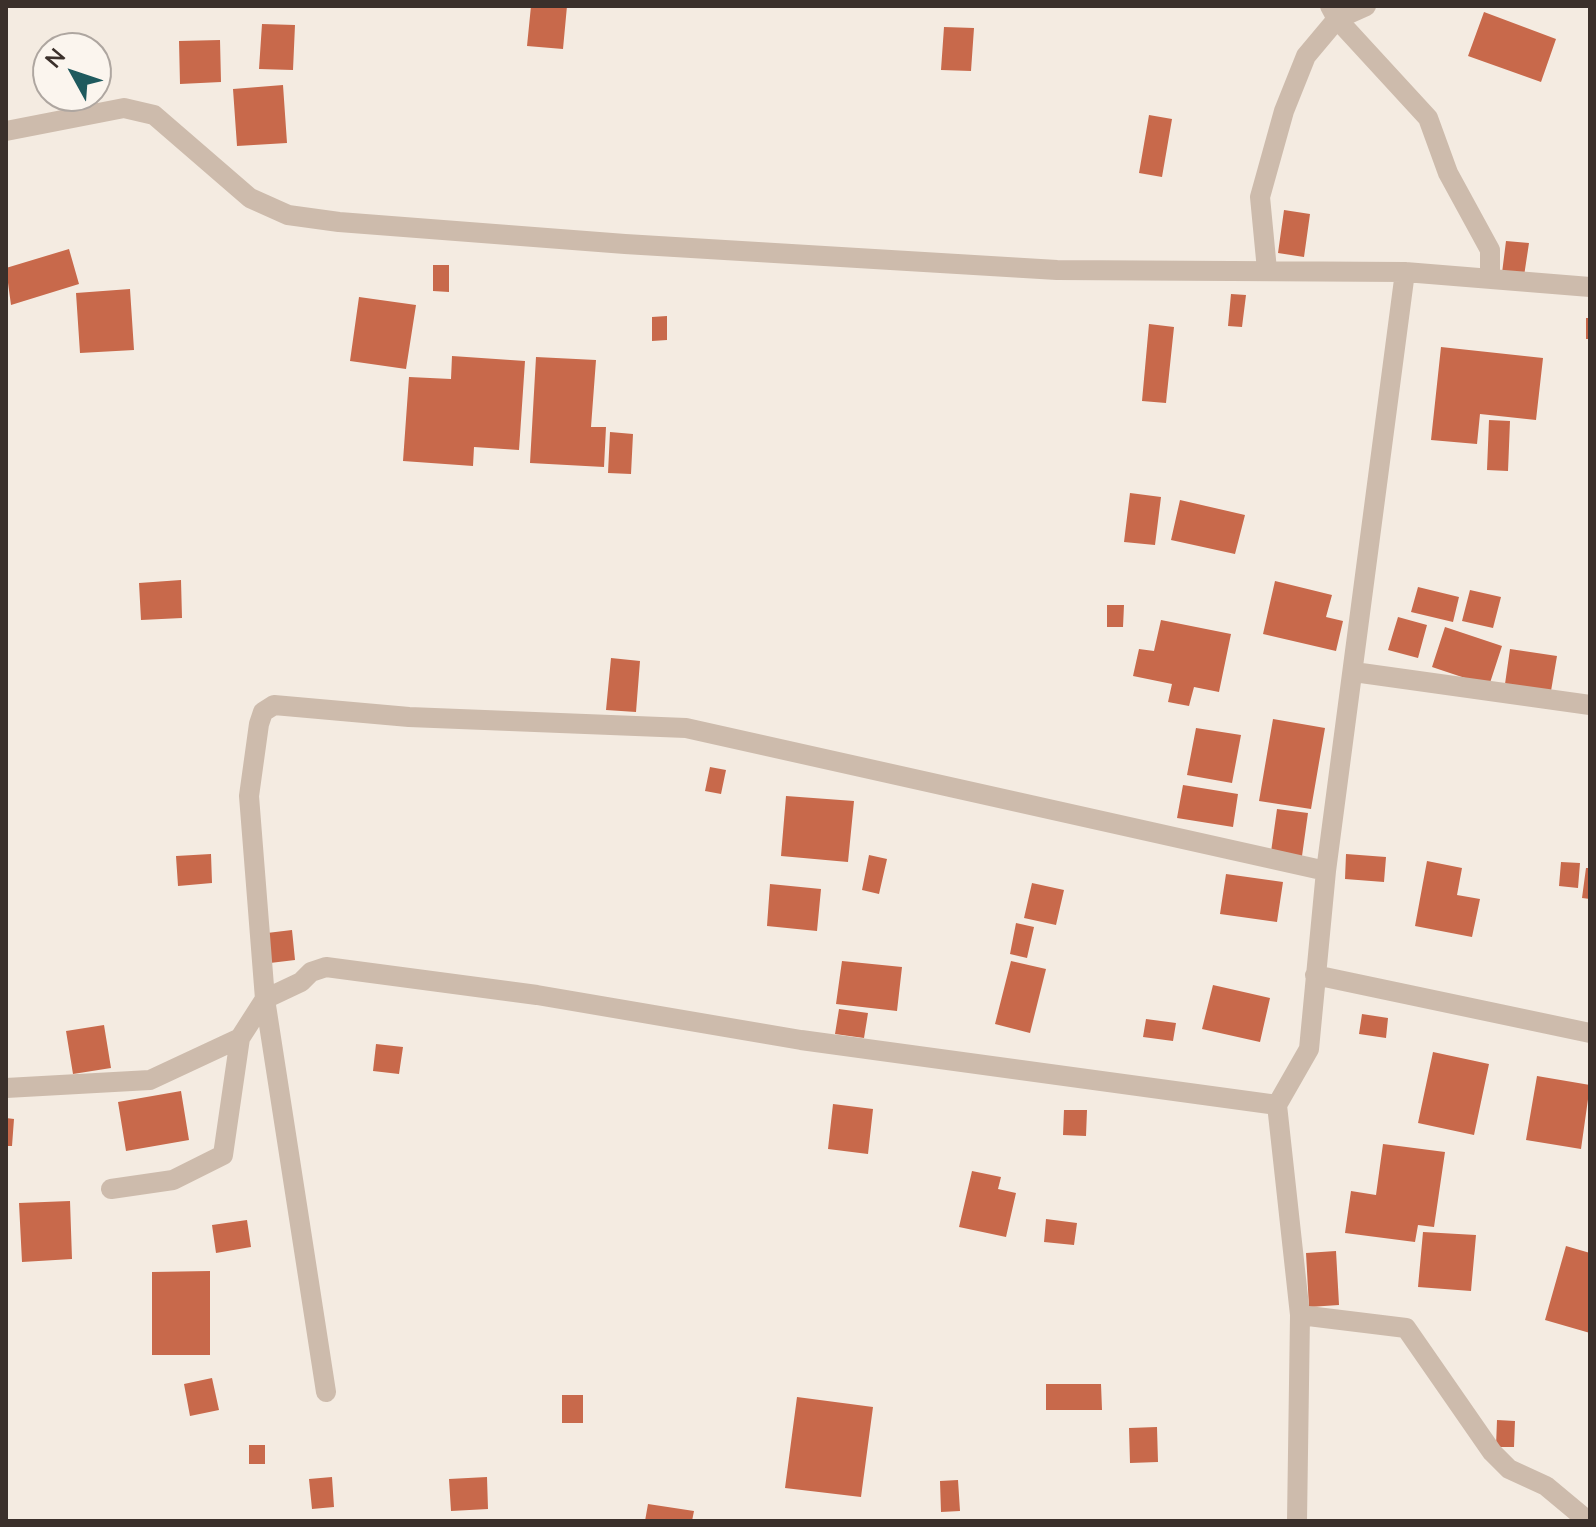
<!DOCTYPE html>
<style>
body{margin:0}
#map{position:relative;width:1596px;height:1527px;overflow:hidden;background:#f4ebe1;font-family:Lato,sans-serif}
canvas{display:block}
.frame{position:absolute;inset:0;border:8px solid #3b302b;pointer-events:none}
.north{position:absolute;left:32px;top:32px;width:80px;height:80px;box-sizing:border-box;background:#fbf5ee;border:2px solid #aea6a0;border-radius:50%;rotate:310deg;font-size:22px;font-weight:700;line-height:32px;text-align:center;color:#3b302b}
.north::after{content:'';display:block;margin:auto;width:28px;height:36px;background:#1f5a5e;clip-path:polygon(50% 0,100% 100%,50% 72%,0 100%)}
</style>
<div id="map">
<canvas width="1596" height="1527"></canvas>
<div class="frame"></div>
<div class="north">N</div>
</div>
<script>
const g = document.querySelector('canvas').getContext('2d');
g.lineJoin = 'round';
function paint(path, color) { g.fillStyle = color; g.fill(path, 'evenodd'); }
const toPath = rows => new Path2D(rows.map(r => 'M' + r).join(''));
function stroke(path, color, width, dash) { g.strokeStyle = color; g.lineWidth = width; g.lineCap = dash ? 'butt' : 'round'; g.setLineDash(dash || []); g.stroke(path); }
paint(toPath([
 [531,6,567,6,563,49,527,46],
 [1484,12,1556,39,1541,82,1468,56],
 [262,24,295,25,293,70,259,69],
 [944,27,974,28,971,71,941,70],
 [220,40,221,82,180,84,179,41],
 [283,85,287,143,237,146,233,89],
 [1149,115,1172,119,1162,177,1139,173],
 [1284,210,1310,214,1304,257,1278,253],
 [1506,241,1529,243,1524,276,1502,273],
 [69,249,79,284,11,305,6,268],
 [433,265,449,265,449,292,433,291],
 [130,289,134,350,80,353,76,293],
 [1231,294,1246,295,1242,327,1228,326],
 [359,297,416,305,406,369,350,361],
 [667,316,667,340,652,341,652,317],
 [1586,318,1590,318,1590,339,1586,339],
 [1149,324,1174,327,1166,403,1142,401],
 [1441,347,1543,358,1536,420,1480,414,1477,444,1431,440],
 [452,356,525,361,519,450,474,447,473,466,403,461,409,377,451,379],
 [536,357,596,360,591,427,606,427,604,467,530,463],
 [1489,420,1510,421,1508,471,1487,470],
 [610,432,633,434,631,474,608,473],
 [1130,493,1161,497,1155,545,1124,542],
 [1180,500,1245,515,1235,554,1171,540],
 [181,580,182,618,141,620,139,583],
 [1275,581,1332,595,1326,617,1343,621,1336,651,1263,634],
 [1418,587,1459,597,1453,622,1411,612],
 [1470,590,1501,597,1493,628,1462,621],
 [1107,605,1124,605,1123,627,1107,627],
 [1398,617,1427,625,1418,658,1388,650],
 [1161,620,1231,634,1219,692,1194,687,1189,706,1168,702,1172,684,1133,676,1139,649,1154,651],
 [1445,627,1502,646,1489,686,1432,667],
 [1510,649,1557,656,1551,691,1505,684],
 [611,658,640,661,636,712,606,710],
 [1273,719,1325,728,1311,809,1259,801],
 [1196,728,1241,735,1232,783,1187,775],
 [710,767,726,770,721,794,705,791],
 [1183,785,1238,794,1233,827,1177,818],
 [786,796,854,801,848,862,781,856],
 [1277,809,1308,813,1302,856,1271,852],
 [211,854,212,883,178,886,176,856],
 [1346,854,1386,857,1384,882,1345,879],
 [869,855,887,859,879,894,862,890],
 [1427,861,1462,868,1457,895,1480,899,1472,937,1415,926],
 [1561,862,1580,863,1578,888,1559,886],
 [1586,868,1590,868,1590,899,1582,898],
 [1226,874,1283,882,1277,922,1220,914],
 [1032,883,1064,890,1056,925,1024,918],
 [770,884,821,889,817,931,767,926],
 [1016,923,1034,927,1027,958,1010,954],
 [292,930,295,960,270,963,267,933],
 [842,961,902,967,897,1011,836,1004],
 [1011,961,1046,969,1030,1033,995,1024],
 [1213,985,1270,998,1260,1042,1202,1029],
 [839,1009,868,1013,864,1038,835,1034],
 [1362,1014,1388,1018,1386,1038,1359,1034],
 [1146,1019,1176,1023,1173,1041,1143,1037],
 [104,1025,111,1068,73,1074,66,1031],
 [376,1044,403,1047,399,1074,373,1071],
 [1433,1052,1489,1064,1474,1135,1418,1123],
 [1537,1076,1590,1085,1581,1149,1526,1140],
 [181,1091,189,1140,126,1151,118,1102],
 [833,1104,873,1109,868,1154,828,1149],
 [1064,1110,1087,1110,1086,1136,1063,1135],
 [6,1118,14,1119,12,1146,6,1146],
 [1383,1144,1445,1152,1434,1227,1418,1225,1415,1242,1345,1233,1351,1191,1376,1195],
 [972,1171,1001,1177,998,1189,1016,1193,1006,1237,959,1227],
 [70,1201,72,1259,22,1262,19,1203],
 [1046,1219,1077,1223,1074,1245,1044,1242],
 [247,1220,251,1247,216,1253,212,1225],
 [1423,1232,1476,1235,1471,1291,1418,1287],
 [1566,1246,1590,1253,1590,1333,1545,1320],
 [1336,1251,1339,1305,1309,1307,1306,1253],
 [210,1271,210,1355,152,1355,152,1272],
 [212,1378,219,1410,190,1416,184,1384],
 [1046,1384,1101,1384,1102,1410,1046,1410],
 [562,1395,583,1395,583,1423,562,1423],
 [797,1397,873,1407,861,1497,785,1488],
 [1497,1420,1515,1421,1514,1447,1496,1447],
 [1157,1427,1158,1462,1130,1463,1129,1428],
 [249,1445,265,1445,265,1464,249,1464],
 [332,1477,334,1507,312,1509,309,1479],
 [487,1477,488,1509,451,1511,449,1479],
 [958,1480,960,1511,941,1512,940,1481],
 [648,1504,694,1511,692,1521,645,1521]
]), '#c8694b');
stroke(toPath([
 [1330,6,1337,19,1428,118,1448,173,1490,250,1490,279],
 [6,131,124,108,154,115,250,198,288,215,339,222,625,244,1057,270,1405,272,1590,287],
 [1267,270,1260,197,1284,111,1306,56,1337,19,1366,6],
 [1354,672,1590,705],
 [1315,975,1590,1033],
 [6,1088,150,1080,240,1038],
 [111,1189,173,1180,223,1155,240,1038,265,999,301,982,311,972,326,967,537,995,801,1040,1277,1105],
 [1300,1315,1406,1328,1492,1452,1509,1469,1546,1486,1588,1521],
 [326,1392,265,999,249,796,259,724,263,712,274,705,409,717,686,728,1326,871],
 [1297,1521,1300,1315,1277,1105,1309,1049,1326,871,1405,272]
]), '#cdbbac', 20);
</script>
